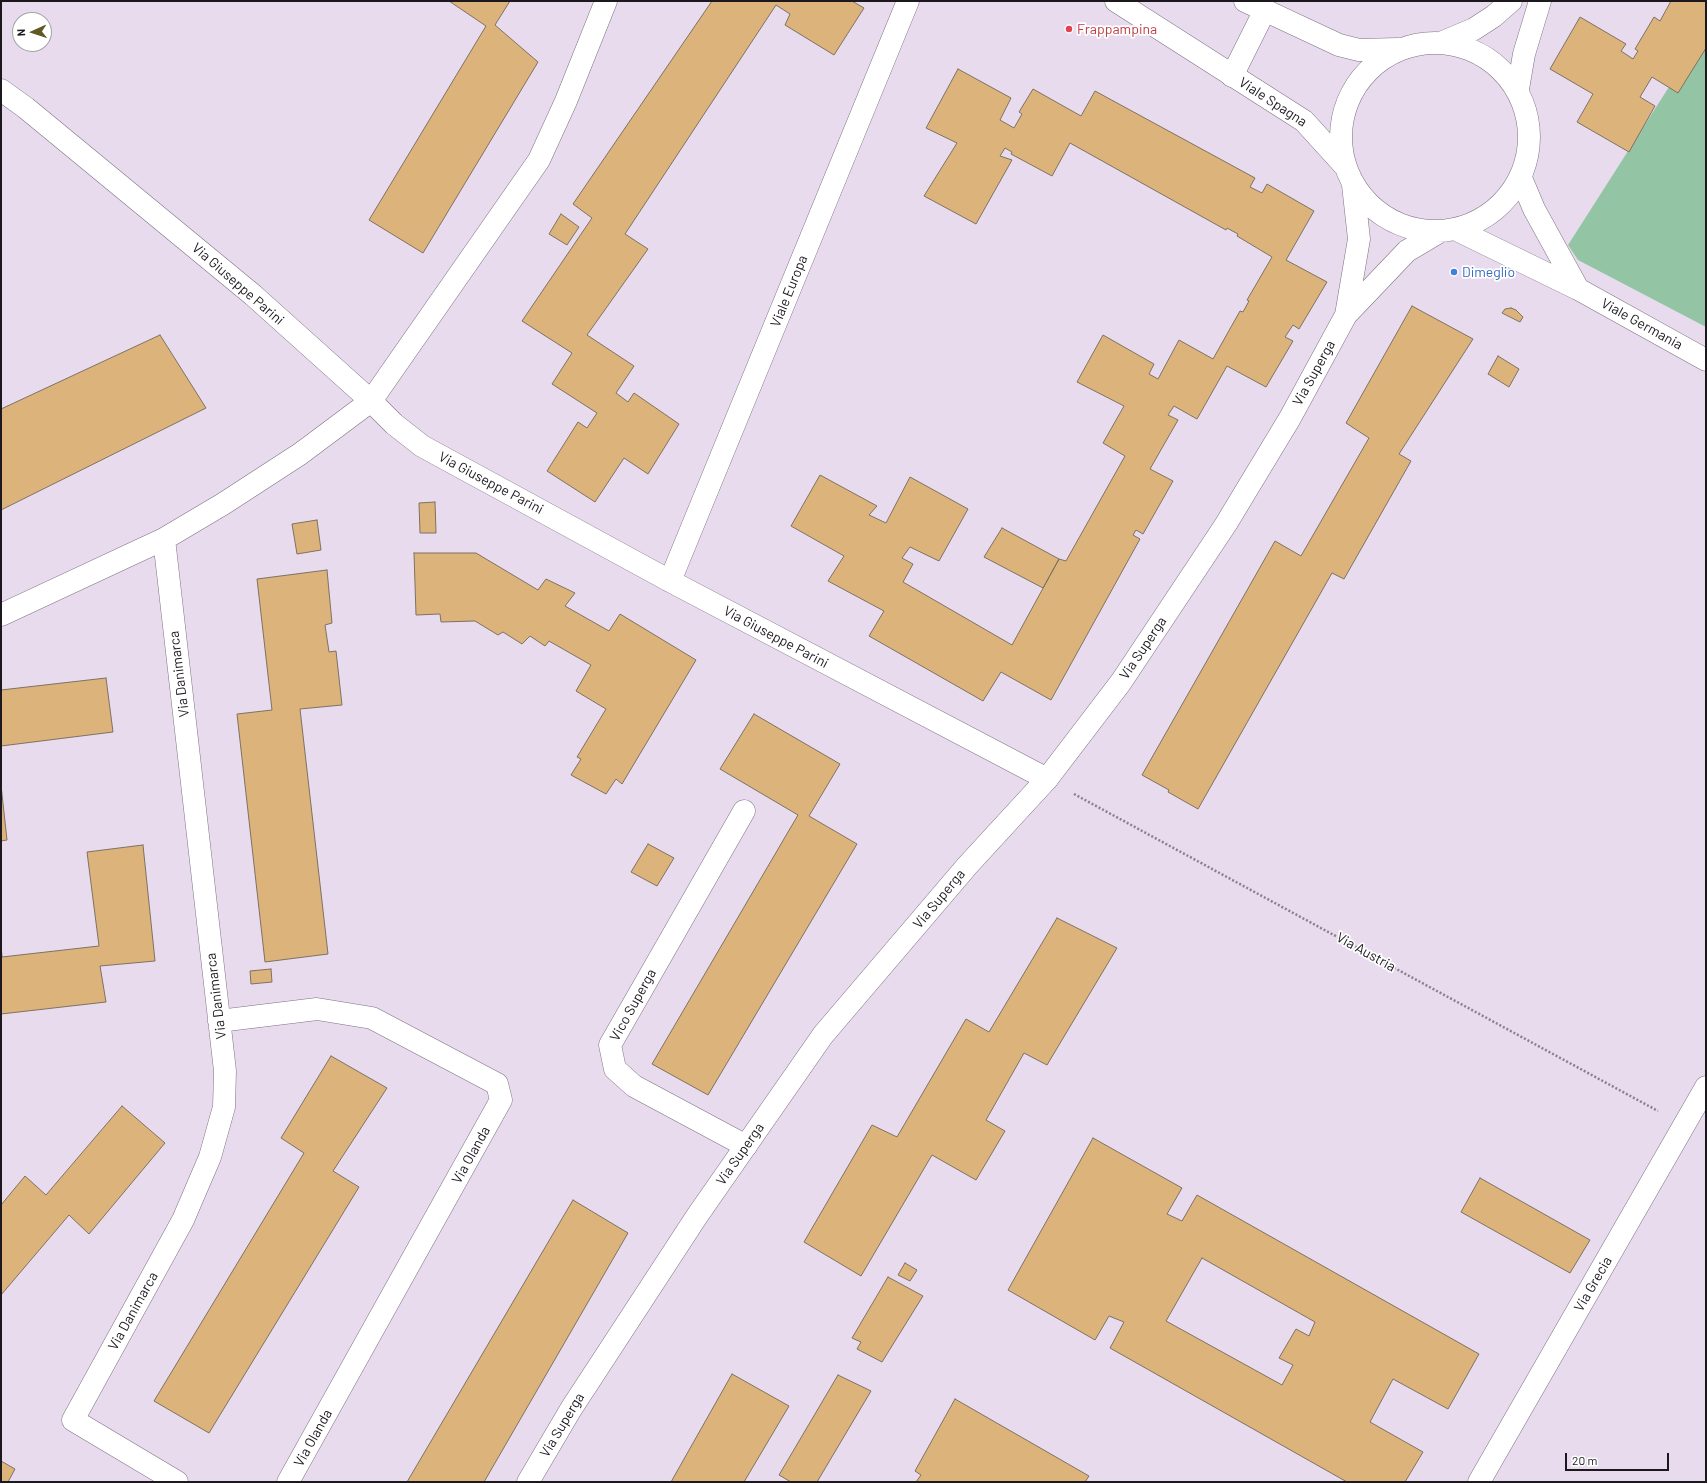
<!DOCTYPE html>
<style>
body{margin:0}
#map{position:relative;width:1707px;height:1483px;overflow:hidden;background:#e8dbed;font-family:Barlow,sans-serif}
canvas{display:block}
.frame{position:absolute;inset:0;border:2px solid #1c181e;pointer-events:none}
.north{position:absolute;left:12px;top:12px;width:40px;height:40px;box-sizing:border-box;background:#fff;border:1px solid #a4a3a5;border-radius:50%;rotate:267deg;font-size:11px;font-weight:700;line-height:16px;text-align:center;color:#1c181e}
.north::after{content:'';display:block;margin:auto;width:14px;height:18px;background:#625824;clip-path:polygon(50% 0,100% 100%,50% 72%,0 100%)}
.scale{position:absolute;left:1565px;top:1453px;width:104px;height:18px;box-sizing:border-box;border:2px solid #1c181e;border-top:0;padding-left:5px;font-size:12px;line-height:14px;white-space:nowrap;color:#1c181e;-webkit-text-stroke:3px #fff;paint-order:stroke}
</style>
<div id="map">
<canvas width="1707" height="1483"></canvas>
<div class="frame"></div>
<div class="north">N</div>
<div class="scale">20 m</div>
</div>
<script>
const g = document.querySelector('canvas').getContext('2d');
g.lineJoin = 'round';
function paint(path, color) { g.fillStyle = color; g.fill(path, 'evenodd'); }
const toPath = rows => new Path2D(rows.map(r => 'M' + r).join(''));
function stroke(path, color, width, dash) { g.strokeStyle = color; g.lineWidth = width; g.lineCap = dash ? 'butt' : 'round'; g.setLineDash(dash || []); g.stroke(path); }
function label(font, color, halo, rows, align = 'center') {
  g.font = font + ' Barlow,sans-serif'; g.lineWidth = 3.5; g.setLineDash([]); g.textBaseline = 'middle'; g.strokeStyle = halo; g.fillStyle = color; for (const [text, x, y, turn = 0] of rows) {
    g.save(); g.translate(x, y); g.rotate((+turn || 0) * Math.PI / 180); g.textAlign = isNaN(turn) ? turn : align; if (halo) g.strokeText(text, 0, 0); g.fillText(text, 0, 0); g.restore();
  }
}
paint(toPath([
 [1706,29,1706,327,1578,260,1568,245]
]), '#93c5a5');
const building = toPath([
 [449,1,510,1,495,25,538,62,423,253,369,220,486,26,449,1],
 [712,1,852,1,864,8,834,55,785,25,790,14,776,5,625,234,648,249,587,335,634,366,616,393,628,402,634,393,679,424,648,474,624,458,595,502,547,471,578,422,587,428,597,413,552,384,572,353,522,321,592,218,573,204,712,1],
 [1671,1,1706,1,1706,48,1678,93,1652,77,1640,97,1655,106,1629,152,1577,122,1593,94,1550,69,1580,17,1626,44,1621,51,1633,59,1638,51,1635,49,1654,17,1660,21,1671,1],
 [958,69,1011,98,1000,120,1014,128,1022,114,1019,112,1033,89,1081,116,1095,91,1255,178,1250,187,1262,193,1267,184,1314,211,1286,260,1327,282,1299,329,1293,325,1285,337,1293,341,1266,387,1227,366,1197,419,1174,406,1168,415,1178,420,1150,469,1173,481,1143,534,1136,530,1133,535,1140,539,1051,700,1001,672,983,701,869,636,884,611,828,581,844,556,791,526,820,475,877,506,869,515,886,523,910,477,968,509,939,561,910,547,902,558,913,564,903,582,1012,645,1059,559,1066,561,1125,456,1103,443,1124,406,1077,382,1103,335,1154,364,1149,374,1158,379,1179,340,1213,359,1240,311,1243,312,1249,301,1247,300,1272,257,1237,236,1238,234,1227,228,1226,230,1070,143,1052,176,1011,154,1012,152,1005,148,1000,156,1012,160,976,224,924,196,957,143,926,128,958,69],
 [561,214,579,227,567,245,549,234,561,214],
 [1412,306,1473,339,1399,454,1411,461,1344,579,1332,573,1198,809,1168,792,1169,790,1142,775,1275,541,1301,556,1369,438,1346,423,1412,306],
 [1511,308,1516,310,1523,317,1520,322,1502,313,1505,309,1511,308],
 [160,335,206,408,1,510,1,409,160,335],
 [1498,356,1519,369,1509,387,1488,374,1498,356],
 [435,502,436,533,420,533,419,503,435,502],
 [317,520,321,550,297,554,292,524,317,520],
 [1002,528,1059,559,1043,588,984,557,1002,528],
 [414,553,476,553,538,590,546,579,575,593,565,606,609,631,620,614,696,660,622,784,616,779,606,794,571,775,581,759,577,757,606,709,576,691,591,665,549,641,545,646,530,636,522,644,503,632,498,635,475,621,441,622,440,614,416,615,414,553],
 [327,570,332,623,325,625,329,652,336,651,342,705,300,709,328,954,265,962,237,714,272,710,257,579,327,570],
 [106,678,113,732,1,746,1,690,106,678],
 [754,714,840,764,809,816,857,844,708,1095,652,1064,798,815,720,769,754,714],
 [1,785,7,840,1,841,1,785],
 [648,844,674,858,657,886,631,872,648,844],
 [143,845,155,961,100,966,106,1002,1,1014,1,944,2,957,99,946,87,852,143,845],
 [1057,918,1117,948,1047,1065,1024,1053,986,1120,1005,1131,976,1180,932,1155,861,1276,804,1242,872,1125,897,1137,966,1019,989,1032,1057,918],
 [271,969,272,982,251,984,250,971,271,969],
 [331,1056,387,1088,333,1171,359,1187,209,1433,154,1401,304,1153,281,1138,331,1056],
 [122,1106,165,1143,89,1234,69,1215,1,1295,1,1205,25,1176,46,1195,122,1106],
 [1093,1138,1182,1188,1167,1214,1182,1221,1197,1195,1479,1354,1448,1409,1393,1379,1370,1422,1423,1452,1405,1482,1347,1482,1110,1348,1124,1322,1109,1316,1095,1340,1008,1290,1093,1138],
 [1202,1258,1315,1322,1309,1336,1296,1329,1279,1358,1293,1365,1282,1385,1166,1321,1202,1258],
 [1480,1178,1590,1240,1570,1273,1461,1212,1480,1178],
 [573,1200,628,1233,484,1482,407,1482,573,1200],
 [905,1263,917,1270,910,1281,898,1275,905,1263],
 [888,1277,923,1296,882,1362,857,1349,861,1342,852,1338,888,1277],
 [732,1374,789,1406,744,1482,671,1482,732,1374],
 [838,1375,871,1391,817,1482,791,1482,779,1475,838,1375],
 [955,1399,1089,1476,1085,1482,916,1482,921,1475,915,1471,955,1399],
 [1,1461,15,1469,8,1482,1,1482,1,1461]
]);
paint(building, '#ddb37c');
stroke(building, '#7d7162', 1);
const street = toPath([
 [1232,76,1265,10],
 [1,90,26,108,253,295,371,401,394,424,422,446,670,581,1047,779],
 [164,539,225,1071,224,1107,210,1157,183,1220,73,1420,177,1482],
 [670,581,908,1],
 [1,615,164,539,223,504,300,454,371,401,539,160,566,101,606,1],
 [744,811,610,1045,615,1069,634,1086,746,1146],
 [219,1021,317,1009,372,1018,497,1084,501,1100,288,1482],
 [1479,1482,1706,1087]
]);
const secondary = toPath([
 [1116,1,1304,121,1344,165],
 [1245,1,1339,45,1359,50,1398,49],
 [1443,42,1474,29,1494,16,1511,1],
 '1341 137a94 94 0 1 1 188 0a94 94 0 1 1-188 0Z',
 [1518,89,1524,54,1540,1],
 [1521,178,1534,209,1578,289],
 [1457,230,1578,289,1706,360],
 [1346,315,1359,239,1353,185],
 [528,1482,571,1409,697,1216,823,1035,967,866,1047,779,1121,682,1226,524,1290,418,1346,315,1407,251,1439,232]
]);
stroke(street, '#7d7282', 23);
stroke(secondary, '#7d7282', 23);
stroke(toPath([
 [1074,794,1658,1111]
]), '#88808c', 2.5, [2, 2]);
stroke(street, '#fff', 22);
stroke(secondary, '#fff', 22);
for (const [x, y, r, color] of [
 [1069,29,4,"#e0444e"],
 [1454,272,4,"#3f7fe0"]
]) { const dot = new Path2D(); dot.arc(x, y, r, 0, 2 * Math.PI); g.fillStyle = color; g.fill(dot); stroke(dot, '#fff', 1.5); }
label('14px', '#be3a42', '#fff', [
 ["Frappampina",1077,29]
], 'left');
label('14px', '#1c181e', '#fff', [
 ["Viale Spagna",1273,102,33],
 ["Via Giuseppe Parini",238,284,41],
 ["Viale Europa",789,291,-68],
 ["Viale Germania",1642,324,29],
 ["Via Superga",1314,373,-61],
 ["Via Giuseppe Parini",491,483,28],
 ["Via Giuseppe Parini",776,637,28],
 ["Via Superga",1143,648,-56],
 ["Via Danimarca",179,674,-97],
 ["Via Superga",939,899,-50],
 ["Via Austria",1366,952,29],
 ["Via Danimarca",216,996,-97],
 ["Vico Superga",633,1005,-61],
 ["Via Superga",740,1154,-55],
 ["Via Olanda",471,1155,-61],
 ["Via Grecia",1593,1284,-60],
 ["Via Danimarca",133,1311,-61],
 ["Via Superga",562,1425,-59],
 ["Via Olanda",313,1438,-61]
]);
label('14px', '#366cbe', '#fff', [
 ["Dimeglio",1462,272]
], 'left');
</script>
